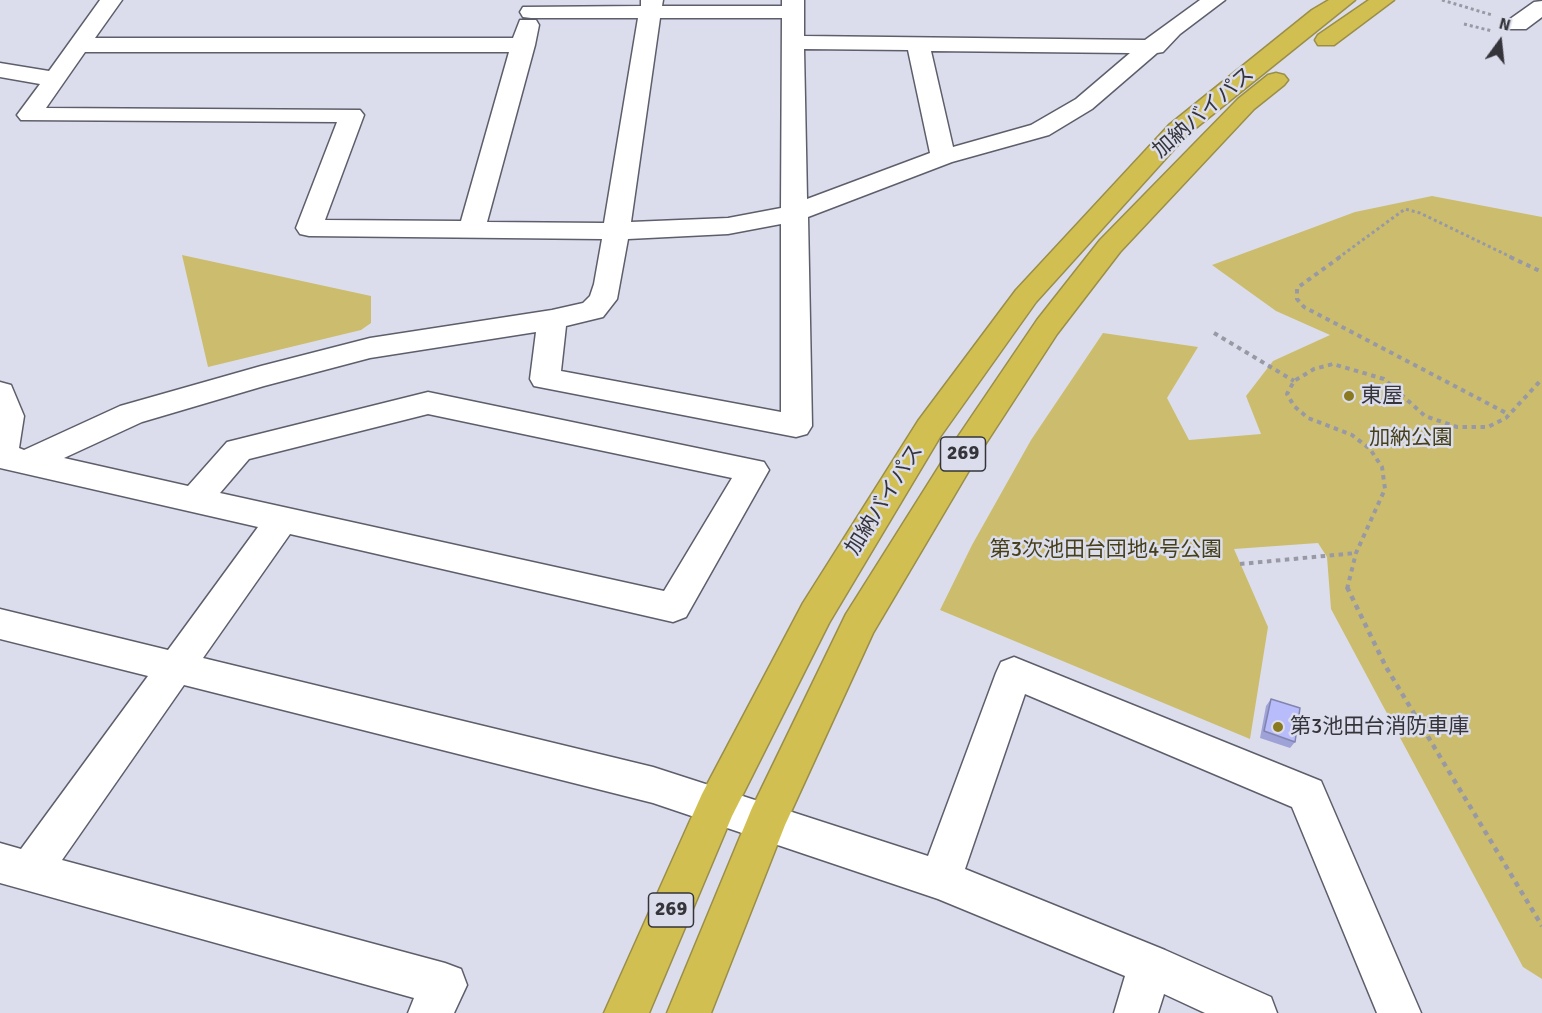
<!DOCTYPE html>
<meta charset="utf-8">
<style>
body{margin:0}
#map{position:relative;width:1542px;height:1013px;overflow:hidden;background:#dcddec;font-family:Signika,sans-serif}
canvas{display:block}
.north{position:absolute;left:1470px;top:12px;width:60px;height:60px;-webkit-text-stroke:4px #dcddec;paint-order:stroke;rotate:15deg;font-size:16px;font-weight:700;line-height:24px;text-align:center;color:#34343a}
.north::after{content:'';display:block;margin:auto;width:21px;height:27px;background:#34343a;clip-path:polygon(50% 0,100% 100%,50% 72%,0 100%)}
</style>
<div id="map">
<canvas width="1542" height="1013"></canvas>
<div class="north">N</div>
</div>
<script>
const g = document.querySelector('canvas').getContext('2d');
g.lineJoin = 'round';
function paint(path, color) { g.fillStyle = color; g.fill(path, 'evenodd'); }
const toPath = rows => new Path2D(rows.map(r => 'M' + r).join(''));
function stroke(path, color, width, dash) { g.strokeStyle = color; g.lineWidth = width; g.lineCap = dash ? 'butt' : 'round'; g.setLineDash(dash || []); g.stroke(path); }
function label(font, color, halo, rows, align = 'center') {
  g.font = font + ' Signika,"Noto Sans JP",sans-serif'; g.lineWidth = 5; g.setLineDash([]); g.textBaseline = 'middle'; g.strokeStyle = halo; g.fillStyle = color; for (const [text, x, y, turn = 0] of rows) {
    g.save(); g.translate(x, y); g.rotate((+turn || 0) * Math.PI / 180); g.textAlign = isNaN(turn) ? turn : align; if (halo) g.strokeText(text, 0, 0); g.fillText(text, 0, 0); g.restore();
  }
}
paint(toPath([
 [1432,196,1542,217,1542,979,1523,967,1331,609,1327,557,1318,543,1234,549,1268,627,1250,739,940,610,972,545,1031,440,1103,333,1198,347,1167,398,1189,440,1261,434,1246,396,1273,361,1330,335,1276,311,1212,265,1355,212],
 [182,255,371,296,371,323,361,330,208,367]
]), '#cbbd6d');
const minor = toPath([
 [100,0,122,0,95,38,513,38,520,20,536,20,539,25,535,45,487,222,604,223,638,18,531,18,523,17,520,12,523,7,641,6,641,0,663,0,662,6,782,6,782,0,804,0,804,36,1145,40,1200,0,1225,0,1180,34,1163,52,1157,53,1092,109,1049,135,952,162,808,217,812,426,807,434,796,437,534,386,530,379,536,332,370,358,264,386,142,422,64,458,188,486,227,442,428,392,764,462,769,470,686,617,673,622,290,534,203,658,653,767,928,856,996,673,1001,662,1014,657,1321,781,1421,1013,1377,1013,1292,807,1025,694,965,869,1165,950,1271,997,1277,1013,1205,1013,1164,994,1158,1013,1114,1013,1125,976,938,899,653,803,184,685,62,860,445,963,461,969,467,985,454,1013,408,1013,414,998,0,883,0,843,21,849,148,676,0,639,0,609,168,650,258,527,0,468,0,382,11,385,24,416,19,448,24,450,120,406,261,366,370,338,552,310,583,303,590,296,594,284,602,239,309,236,300,234,296,228,337,122,21,120,17,115,40,84,0,77,0,63,49,71,100,0],
 [660,18,782,18,781,208,728,218,631,222,660,18],
 [804,49,908,50,930,153,807,199,804,49],
 [931,51,1130,53,1076,99,1031,125,953,147,931,51],
 [85,52,509,52,461,221,325,220,364,115,360,110,46,108,85,52],
 [781,224,781,412,561,371,566,326,603,317,617,299,628,239,728,234,781,224],
 [428,414,732,478,664,591,220,493,249,459,428,414],
 [1542,1,1542,17,1526,29,1510,29,1507,24,1510,19,1534,2,1542,1]
]);
const highway = toPath([
 [1329,0,1355,0,1187,135,1036,302,940,437,829,623,732,816,649,1013,604,1013,702,794,803,603,918,421,1016,290,1169,125,1312,10,1329,0],
 [1369,0,1394,0,1334,45,1318,45,1315,40,1318,35,1369,0],
 [1276,73,1284,75,1288,80,1284,85,1254,109,1120,252,1057,334,977,457,873,633,785,825,711,1013,667,1013,752,808,846,614,955,441,1037,320,1100,240,1238,99,1268,75,1276,73]
]);
stroke(minor, '#5d5e6b', 3);
stroke(highway, '#9a8e49', 3);
stroke(toPath([
 [1442,0,1492,15],
 [1464,24,1492,31],
 [1338,258,1405,209,1420,213,1513,258]
]), '#9999a5', 3, [3, 3]);
stroke(toPath([
 [1340,257,1297,288,1297,299,1304,307,1508,414],
 [1510,257,1542,272],
 [1214,333,1294,381],
 [1240,564,1356,553],
 [1347,589,1356,553,1385,489,1382,467,1370,449,1352,435,1308,418,1294,406,1287,394,1294,381,1314,369,1333,364,1384,379,1425,416,1457,427,1488,427,1506,418,1542,379]
]), '#9999a5', 4, [4.5, 4.5]);
stroke(toPath([
 [1347,587,1386,667,1542,926]
]), '#9999a5', 4.5, [5, 5]);
paint(minor, '#fff');
paint(highway, '#d1bf51');
paint(toPath([
 [1271,699,1295,742,1290,748,1260,738,1266,706]
]), '#9ea2d7');
const building = toPath([
 [1271,699,1300,708,1295,742,1264,731,1271,699]
]);
paint(building, '#b8bcfa');
stroke(building, '#8184af', 1.5);
for (const [x, y, r, color] of [
 [1349,396,6,"#897a20"],
 [1278,727,6,"#897a20"]
]) { const dot = new Path2D(); dot.arc(x, y, r, 0, 2 * Math.PI); g.fillStyle = color; g.fill(dot); stroke(dot, '#dcddec', 2); }
for (const [x, y, w] of [
 [963,454,45],
 [671,910,45]
]) { const box = new Path2D(); box.roundRect(x - w / 2, y - 17, w, 34, 4.5); g.fillStyle = '#dcddec'; g.fill(box); stroke(box, '#34343a', 1.5); }
label('bold 20px', '#34343a', null, [
 ["269",963,454],
 ["269",671,910]
]);
label('21px', '#34343a', '#dcddec', [
 ["加納バイパス",1204,113,-41],
 ["加納バイパス",885,500,-58]
]);
label('21px', '#34343a', '#dcddec', [
 ["東屋",1361,396],
 ["第3池田台消防車庫",1290,727]
], 'left');
label('21px', '#46401a', '#dcddec', [
 ["加納公園",1411,438],
 ["第3次池田台団地4号公園",1106,550]
]);
</script>
